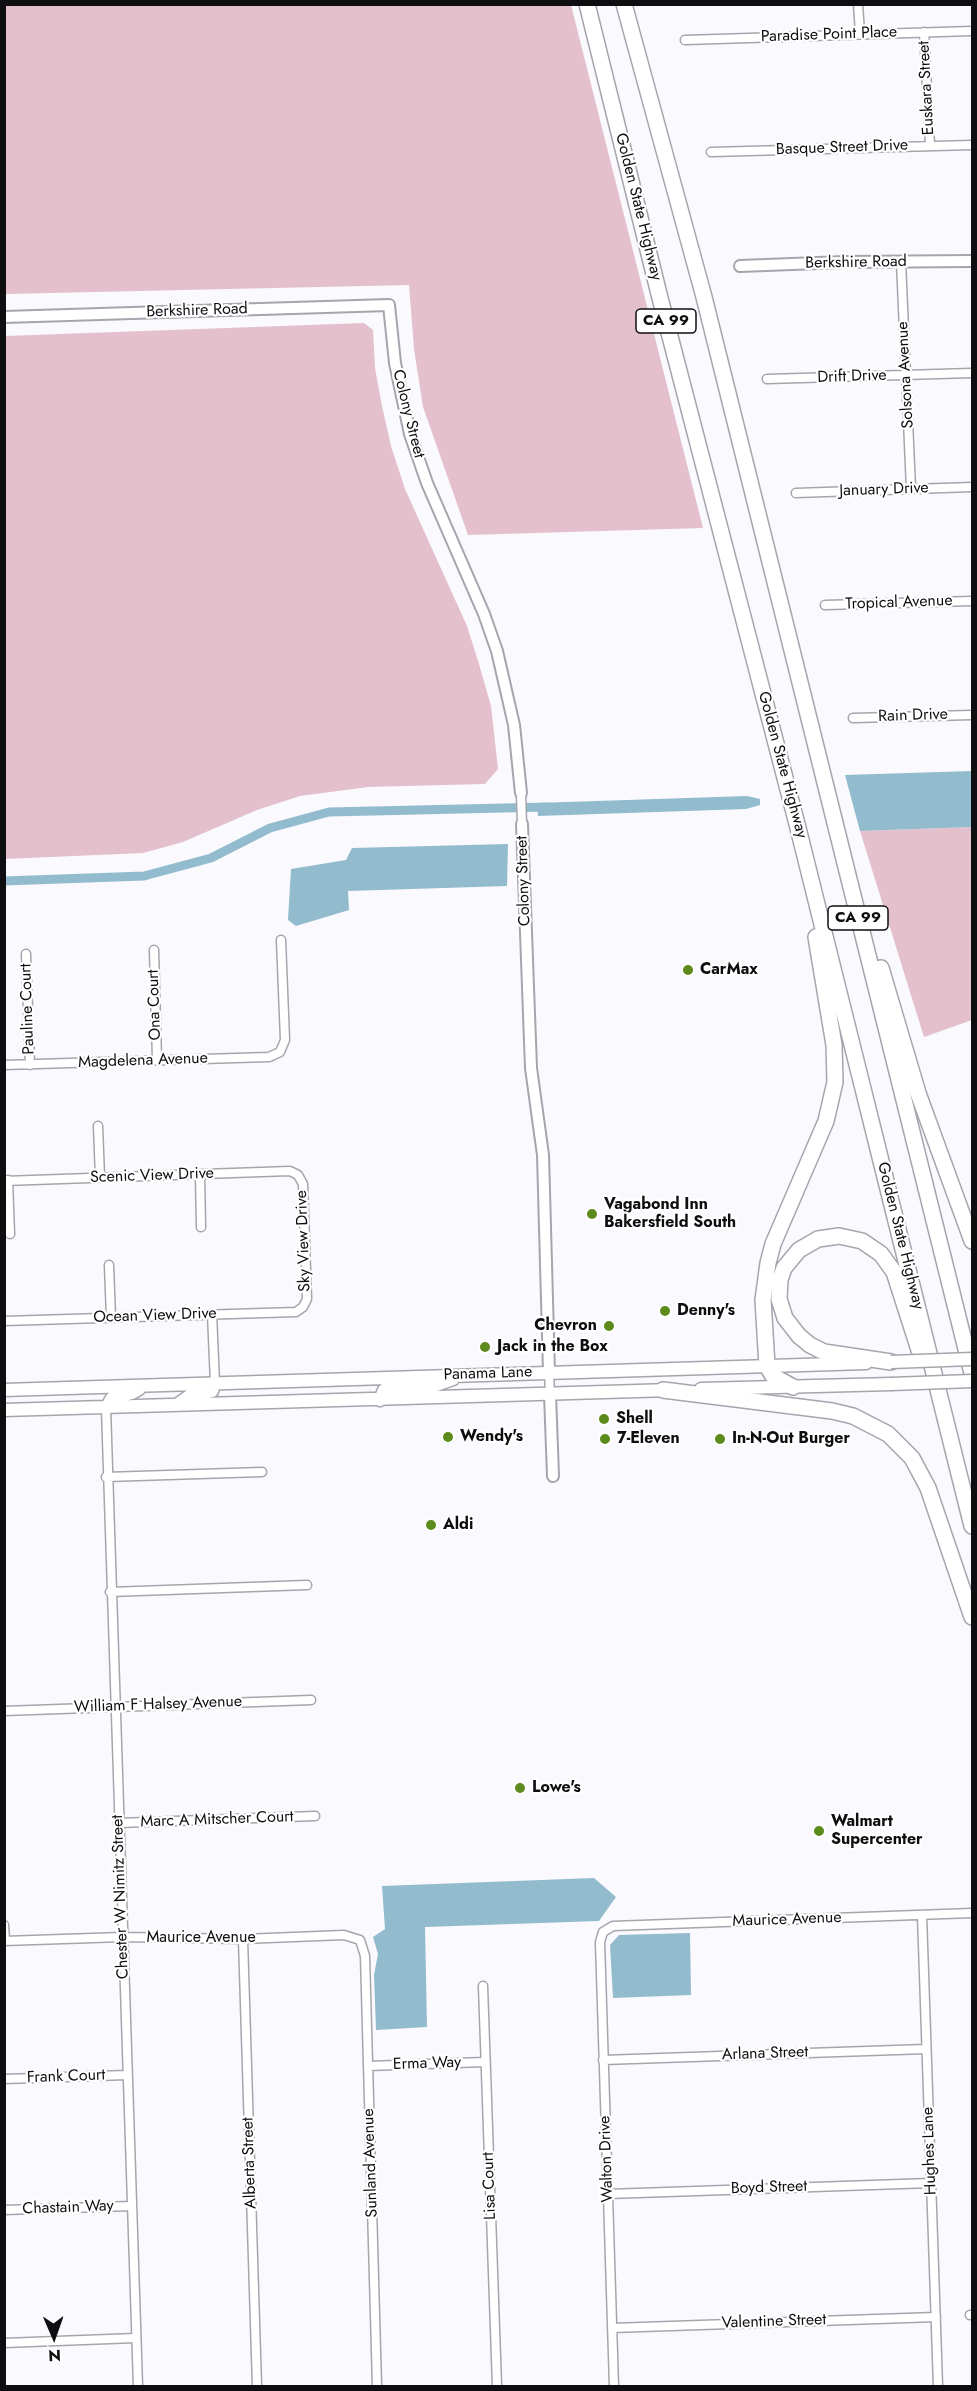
<!DOCTYPE html>
<style>
body{margin:0}
#map{position:relative;width:977px;height:2391px;overflow:hidden;background:#faf9fe;font-family:Jost,sans-serif}
canvas{display:block}
.frame{position:absolute;inset:0;border:6px solid #0e0d10;pointer-events:none}
.north{position:absolute;left:24px;top:2307px;width:60px;height:60px;-webkit-text-stroke:4px #fff;paint-order:stroke;rotate:178deg;font-size:16px;font-weight:700;line-height:24px;text-align:center;color:#0e0d10}
.north::after{content:'';display:block;margin:auto;width:21px;height:27px;background:#0e0d10;clip-path:polygon(50% 0,100% 100%,50% 72%,0 100%)}
</style>
<div id="map">
<canvas width="977" height="2391"></canvas>
<div class="frame"></div>
<div class="north">N</div>
</div>
<script>
const g = document.querySelector('canvas').getContext('2d');
g.lineJoin = 'round';
function paint(path, color) { g.fillStyle = color; g.fill(path, 'evenodd'); }
const toPath = rows => new Path2D(rows.map(r => 'M' + r).join(''));
function stroke(path, color, width, dash) { g.strokeStyle = color; g.lineWidth = width; g.lineCap = dash ? 'butt' : 'round'; g.setLineDash(dash || []); g.stroke(path); }
function label(font, color, halo, rows, align = 'center') {
  g.font = font + ' Jost,sans-serif'; g.lineWidth = 4.5; g.setLineDash([]); g.textBaseline = 'middle'; g.strokeStyle = halo; g.fillStyle = color; for (const [text, x, y, turn = 0] of rows) {
    g.save(); g.translate(x, y); g.rotate((+turn || 0) * Math.PI / 180); g.textAlign = isNaN(turn) ? turn : align; if (halo) g.strokeText(text, 0, 0); g.fillText(text, 0, 0); g.restore();
  }
}
paint(toPath([
 [4,5,571,5,703,528,468,535,423,407,414,349,409,285,5,294],
 [364,323,373,330,375,368,382,406,391,446,405,489,467,626,479,664,491,706,498,769,485,784,368,787,300,796,257,810,183,842,143,853,5,859,5,336],
 [972,827,972,1020,924,1037,860,831]
]), '#e4c0cd');
paint(toPath([
 [972,771,972,827,860,831,845,775],
 [747,796,760,799,760,805,746,809,538,816,537,803],
 [508,844,507,886,348,891,349,910,296,926,288,920,291,869,346,860,352,848],
 [594,1878,616,1897,599,1921,425,1927,427,2027,376,2030,374,1975,378,1954,373,1937,385,1929,382,1886],
 [690,1933,691,1995,613,1998,610,1945,619,1935]
]), '#92bbcd');
stroke(toPath([
 [4,881,144,876,211,858,270,828,329,812,548,807]
]), '#92bbcd', 9);
const minor = toPath([
 [858,4,860,33],
 [924,32,930,145],
 [685,40,972,31],
 [711,152,972,145],
 [901,262,911,489],
 [767,379,972,373],
 [796,493,972,487],
 [825,605,972,601],
 [853,718,972,715],
 [521,793,522,824],
 [154,950,157,1060],
 [26,954,30,1065],
 [4,1065,269,1057,280,1052,285,1040,281,940],
 [98,1126,100,1177],
 [200,1174,201,1227],
 [8,1180,10,1234],
 [4,1181,290,1171,298,1175,303,1184,307,1299,303,1307,296,1312,4,1321],
 [109,1265,111,1318],
 [212,1314,215,1383],
 [549,1372,550,1394],
 [106,1408,138,2386],
 [106,1477,262,1472],
 [110,1592,307,1585],
 [4,1711,311,1700],
 [118,1823,315,1816],
 [922,1915,938,2386],
 [4,1925,5,1941],
 [243,1939,257,2386],
 [4,1941,122,1937,243,1939,344,1935,360,1940,365,1956,377,2386],
 [483,1986,497,2386],
 [603,2060,926,2049],
 [368,2066,485,2062],
 [4,2079,127,2075],
 [608,2194,931,2183],
 [4,2210,131,2206],
 [970,2315,972,2315],
 [612,2328,936,2317],
 [4,2343,136,2338],
 [614,2386,600,1942,603,1932,613,1926,972,1913]
]);
const tertiary = toPath([
 [740,266,844,262,972,261],
 [4,317,389,305,395,363,410,434,427,483,484,614,497,651,514,725,521,793],
 [522,824,531,1068,543,1155,549,1372],
 [550,1394,553,1476]
]);
const secondary = toPath([
 [701,1389,891,1384],
 [4,1390,866,1363],
 [380,1400,384,1390,388,1388,436,1385,453,1379],
 [178,1404,191,1395,212,1391,215,1383],
 [106,1408,112,1398,132,1393,139,1389],
 [4,1410,671,1390]
]);
const motorway = toPath([
 [587,4,660,298,797,824,972,1526],
 [624,4,704,297,972,1373],
 [881,968,918,1093,972,1241],
 [891,1362,824,1352,810,1345,799,1336,785,1318,779,1299,780,1280,784,1268,799,1250,818,1239,839,1236,862,1241,881,1254,894,1272,919,1350],
 [793,1387,773,1376,767,1366,763,1300,768,1263,773,1244,826,1121,835,1082,834,1045,816,937],
 [663,1390,832,1411,853,1416,888,1434,912,1458,928,1488,972,1617]
]);
stroke(minor, '#a6a5ad', 11);
stroke(tertiary, '#a6a5ad', 14);
stroke(secondary, '#a6a5ad', 15);
stroke(motorway, '#a6a5ad', 18);
stroke(minor, '#fff', 8);
stroke(tertiary, '#fff', 10);
stroke(secondary, '#fff', 12);
stroke(motorway, '#fff', 15);
const secondaryBridge = toPath([
 [891,1362,972,1359],
 [891,1384,972,1381]
]);
stroke(secondaryBridge, '#a6a5ad', 15, []);
stroke(secondaryBridge, '#fff', 12);
for (const [x, y, r, color] of [
 [688,970,6,"#5c8a1c"],
 [592,1214,6,"#5c8a1c"],
 [665,1311,6,"#5c8a1c"],
 [609,1326,6,"#5c8a1c"],
 [485,1347,6,"#5c8a1c"],
 [604,1419,6,"#5c8a1c"],
 [448,1437,6,"#5c8a1c"],
 [605,1439,6,"#5c8a1c"],
 [720,1439,6,"#5c8a1c"],
 [431,1525,6,"#5c8a1c"],
 [520,1788,6,"#5c8a1c"],
 [819,1831,6,"#5c8a1c"]
]) { const dot = new Path2D(); dot.arc(x, y, r, 0, 2 * Math.PI); g.fillStyle = color; g.fill(dot); stroke(dot, '#fff', 2); }
for (const [x, y, w] of [
 [666,321,60],
 [858,918,60]
]) { const box = new Path2D(); box.roundRect(x - w / 2, y - 12, w, 24, 4.5); g.fillStyle = '#fff'; g.fill(box); stroke(box, '#0e0d10', 1.5); }
label('bold 15px', '#0e0d10', null, [
 ["CA 99",666,321],
 ["CA 99",858,918]
]);
label('16px', '#0e0d10', '#fff', [
 ["Paradise Point Place",829,35,-2],
 ["Euskara Street",927,88,-93],
 ["Basque Street Drive",842,148,-2],
 ["Golden State Highway",638,207,76],
 ["Berkshire Road",856,263,-1],
 ["Berkshire Road",197,311,-2],
 ["Solsona Avenue",906,375,-93],
 ["Drift Drive",852,377,-2],
 ["Colony Street",408,414,76],
 ["January Drive",884,490,-2],
 ["Tropical Avenue",899,603,-2],
 ["Rain Drive",913,716,-2],
 ["Golden State Highway",782,765,75],
 ["Colony Street",524,881,-92],
 ["Ona Court",155,1005,-92],
 ["Pauline Court",28,1009,-92],
 ["Magdelena Avenue",143,1061,-2],
 ["Scenic View Drive",152,1176,-2],
 ["Golden State Highway",900,1236,76],
 ["Sky View Drive",304,1241,-92],
 ["Ocean View Drive",155,1316,-2],
 ["Panama Lane",488,1374,-2],
 ["William F Halsey Avenue",158,1705,-2],
 ["Marc A Mitscher Court",217,1820,-2],
 ["Chester W Nimitz Street",121,1897,-92],
 ["Maurice Avenue",787,1920,-2],
 ["Maurice Avenue",201,1938],
 ["Arlana Street",765,2054,-2],
 ["Erma Way",427,2064,-2],
 ["Frank Court",66,2077,-2],
 ["Hughes Lane",930,2151,-92],
 ["Walton Drive",607,2159,-92],
 ["Alberta Street",250,2163,-92],
 ["Sunland Avenue",371,2163,-92],
 ["Lisa Court",490,2186,-92],
 ["Boyd Street",769,2188,-2],
 ["Chastain Way",68,2208,-2],
 ["Valentine Street",774,2322,-2]
]);
label('bold 16px', '#0e0d10', '#fff', [
 ["CarMax",700,970],
 ["Vagabond Inn",604,1205],
 ["Bakersfield South",604,1223],
 ["Denny's",677,1311],
 ["Chevron",597,1326,"right"],
 ["Jack in the Box",497,1347],
 ["Shell",616,1419],
 ["Wendy's",460,1437],
 ["7-Eleven",617,1439],
 ["In-N-Out Burger",732,1439],
 ["Aldi",443,1525],
 ["Lowe's",532,1788],
 ["Walmart",831,1822],
 ["Supercenter",831,1840]
], 'left');
</script>
